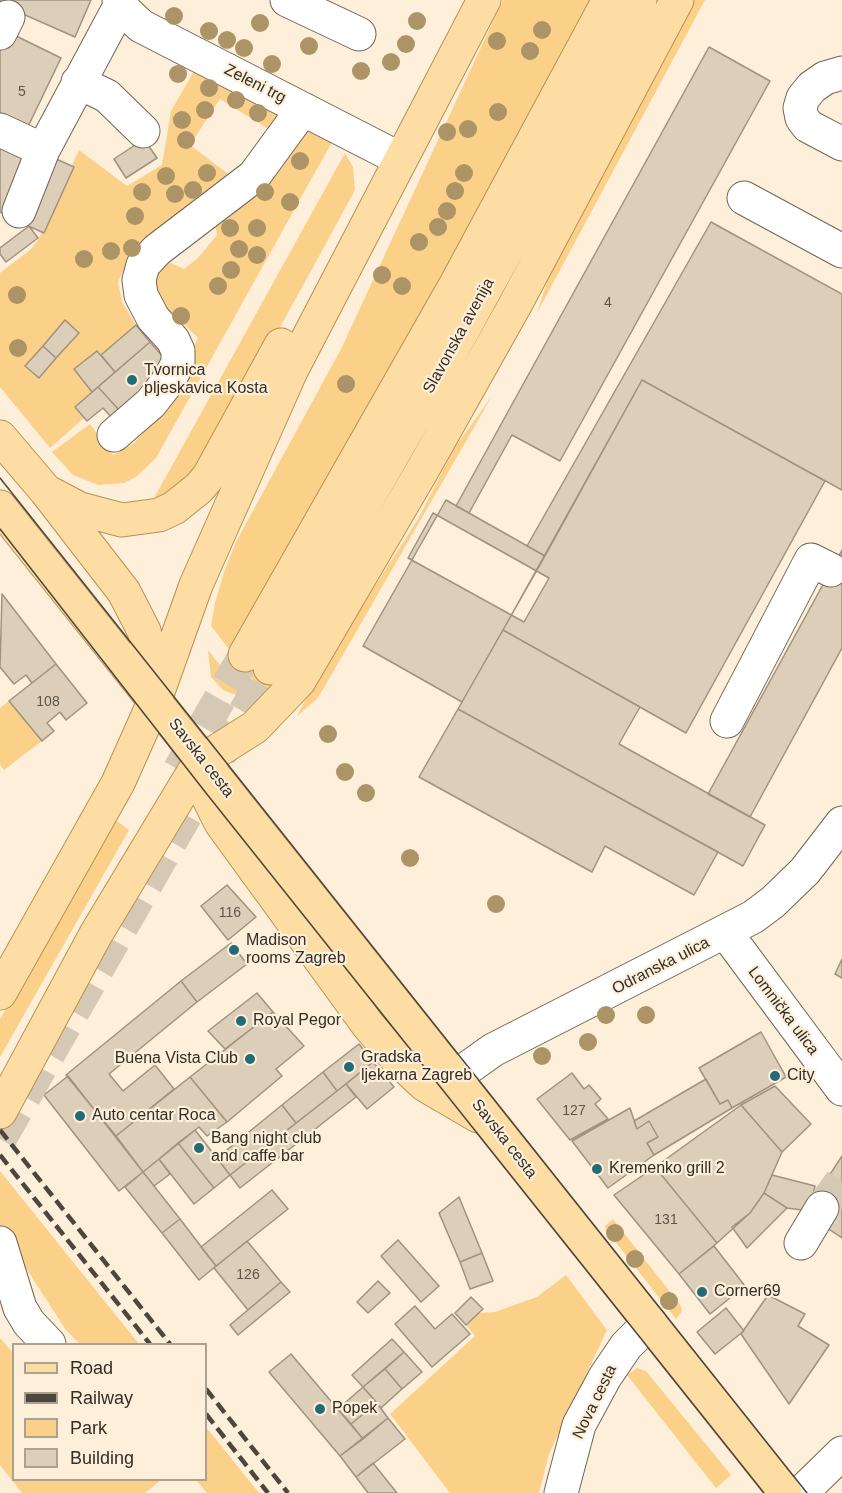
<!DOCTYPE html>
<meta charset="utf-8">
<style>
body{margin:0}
#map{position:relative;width:842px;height:1493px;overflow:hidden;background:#fdefd9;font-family:Arial,sans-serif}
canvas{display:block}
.legend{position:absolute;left:12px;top:1343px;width:195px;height:138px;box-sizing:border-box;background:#fdefd9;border:2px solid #aca291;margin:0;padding:8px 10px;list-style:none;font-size:18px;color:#332e26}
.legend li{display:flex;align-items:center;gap:12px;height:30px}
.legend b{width:30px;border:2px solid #aca291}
</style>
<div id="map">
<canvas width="842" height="1493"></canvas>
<ul class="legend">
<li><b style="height:8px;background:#fedda4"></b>Road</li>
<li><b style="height:8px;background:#4c463d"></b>Railway</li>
<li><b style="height:16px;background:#fbd089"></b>Park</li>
<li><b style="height:16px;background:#dcceb9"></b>Building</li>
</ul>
</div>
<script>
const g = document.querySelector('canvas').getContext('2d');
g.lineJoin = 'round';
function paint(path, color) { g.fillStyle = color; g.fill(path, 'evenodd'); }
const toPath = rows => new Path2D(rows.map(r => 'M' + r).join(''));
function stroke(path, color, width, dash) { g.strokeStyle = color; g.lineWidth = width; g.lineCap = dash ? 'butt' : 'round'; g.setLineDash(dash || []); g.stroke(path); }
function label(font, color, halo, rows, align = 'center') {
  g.font = font + ' Arial,sans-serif'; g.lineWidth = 4.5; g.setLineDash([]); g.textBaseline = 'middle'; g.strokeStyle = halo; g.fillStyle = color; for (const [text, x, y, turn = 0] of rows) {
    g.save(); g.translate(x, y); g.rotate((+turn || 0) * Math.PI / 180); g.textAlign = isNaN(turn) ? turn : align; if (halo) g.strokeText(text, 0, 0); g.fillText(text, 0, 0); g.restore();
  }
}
paint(toPath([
 [503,0,593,0,361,428,229,649,285,677,266,696,229,649,211,626,215,603,224,572,236,542,341,349],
 [694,0,705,0,537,313,551,270],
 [194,71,291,117,275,133,220,99,190,145,236,180,161,234,123,271,118,282,122,302,136,325,101,355,97,351,74,369,92,392,75,407,84,418,50,448,0,387,0,273,30,250,38,240,79,150,127,186,162,165,171,111],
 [301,124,332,142,156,458,136,477,124,483,98,485,73,475,52,452,90,424,113,455,134,443,159,415,198,338,186,326,176,322,168,325,153,279,166,261,184,269,198,258,217,235,214,217],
 [345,153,353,167,355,190,311,271,206,461,183,489,153,500],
 [492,396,325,686,317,699,297,716,320,672,418,519,455,447],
 [208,650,247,699,223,690,211,677],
 [9,701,42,741,4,770,0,765,0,708],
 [113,818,129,830,0,1057,0,1019],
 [0,1171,139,1344,80,1344,66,1330,0,1228],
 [613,1219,681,1306,682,1312,676,1319,606,1230,605,1226],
 [566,1275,607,1330,549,1454,539,1493,450,1493,390,1414,475,1336,466,1325,479,1313,495,1312,537,1297],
 [0,1338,13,1353,14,1480,161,1480,145,1493,22,1493,0,1465],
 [637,1368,646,1371,731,1475,716,1488,627,1375],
 [206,1427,259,1493,207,1493,196,1480,206,1480]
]), '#fbd089');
const building = toPath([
 [0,0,91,0,75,37,0,4,0,0],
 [8,32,61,58,23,137,0,126,0,48,8,32],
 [709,47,770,81,560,461,512,435,469,513,456,506,709,47],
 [0,137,30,149,4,214,0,212,0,137],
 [144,139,157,158,126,178,114,159,144,139],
 [54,158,74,167,44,233,26,225,54,158],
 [711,222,842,294,842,490,642,380,545,556,527,546,711,222],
 [29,226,38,238,6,262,0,254,0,248,29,226],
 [65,320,79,333,56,358,43,346,65,320],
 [136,325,150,342,115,372,101,355,136,325],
 [150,342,172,367,120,411,98,387,150,342],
 [43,346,56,358,39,378,25,366,43,346],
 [97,351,115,372,92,392,74,369,97,351],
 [642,380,825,481,686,733,503,630,642,380],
 [98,387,120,411,112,418,103,408,87,421,75,407,98,387],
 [446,500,545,556,462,702,363,646,446,500],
 [433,513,549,578,524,622,408,558,433,513],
 [842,550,842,648,750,817,708,794,842,550],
 [2,594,56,664,32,683,26,675,14,684,0,667,2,594],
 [503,630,640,707,619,744,765,825,743,866,458,709,503,630],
 [56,664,87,703,66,720,60,712,47,723,54,731,42,741,9,701,56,664],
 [458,709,718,852,694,895,605,846,592,872,419,777,458,709],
 [227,885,256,917,228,940,201,906,227,885],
 [231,943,247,964,197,1002,181,981,231,943],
 [842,959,842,978,835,974,842,959],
 [181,981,197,1002,109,1074,123,1091,155,1065,174,1089,116,1136,66,1075,181,981],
 [257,993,273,1012,225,1049,208,1031,257,993],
 [273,1012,304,1046,276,1069,282,1076,227,1122,190,1077,273,1012],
 [761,1032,786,1077,732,1108,728,1100,720,1104,699,1068,761,1032],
 [359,1044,373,1062,337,1091,323,1072,359,1044],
 [373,1062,394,1087,367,1109,346,1084,373,1062],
 [323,1072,337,1091,296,1123,282,1105,323,1072],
 [572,1073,584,1089,589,1085,601,1099,595,1104,608,1119,570,1140,537,1099,572,1073],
 [68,1076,143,1172,119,1191,44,1095,68,1076],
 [190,1077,227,1122,207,1136,199,1127,143,1172,116,1136,190,1077],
 [706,1079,720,1104,728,1100,732,1108,654,1155,647,1143,658,1137,649,1121,637,1129,634,1121,706,1079],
 [346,1084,356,1097,240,1188,230,1175,346,1084],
 [775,1086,811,1124,782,1152,741,1105,775,1086],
 [282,1105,296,1123,230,1175,217,1158,282,1105],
 [741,1105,782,1152,764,1193,750,1213,717,1243,655,1167,741,1105],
 [630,1108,637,1129,649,1121,658,1137,647,1143,654,1155,608,1188,572,1141,630,1108],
 [195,1130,230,1175,214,1188,178,1143,195,1130],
 [178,1143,214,1188,194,1204,159,1159,178,1143],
 [842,1156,842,1238,824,1226,812,1202,842,1156],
 [159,1159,170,1174,154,1186,143,1172,159,1159],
 [655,1167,717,1243,679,1274,614,1195,655,1167],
 [143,1172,180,1219,162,1233,125,1187,143,1172],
 [772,1175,815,1186,809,1211,787,1208,764,1193,772,1175],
 [272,1190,288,1209,216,1266,201,1247,272,1190],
 [764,1193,787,1208,747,1248,732,1227,750,1213,764,1193],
 [459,1197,482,1253,460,1262,439,1213,459,1197],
 [180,1219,216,1266,199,1280,162,1233,180,1219],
 [398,1240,439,1286,421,1302,381,1256,398,1240],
 [247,1241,281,1282,248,1310,214,1268,247,1241],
 [714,1246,745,1286,710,1314,679,1274,714,1246],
 [482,1253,493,1281,470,1289,460,1262,482,1253],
 [378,1281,390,1293,368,1313,357,1302,378,1281],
 [281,1282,290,1292,238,1335,230,1325,281,1282],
 [768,1295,805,1314,798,1326,829,1345,789,1404,741,1334,768,1295],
 [471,1297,483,1309,466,1325,455,1313,471,1297],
 [415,1306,435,1329,452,1314,470,1334,432,1367,395,1324,415,1306],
 [726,1308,744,1331,715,1354,697,1332,726,1308],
 [392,1339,404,1352,363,1387,352,1375,392,1339],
 [404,1352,422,1372,402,1389,385,1369,404,1352],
 [291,1354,363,1439,340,1456,269,1372,291,1354],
 [385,1369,402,1389,381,1408,363,1387,385,1369],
 [363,1387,377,1403,351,1424,338,1409,363,1387],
 [377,1403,388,1418,363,1439,351,1424,377,1403],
 [388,1418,405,1439,356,1477,340,1456,388,1418],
 [373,1463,397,1493,368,1493,356,1477,373,1463]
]);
paint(building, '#dcceb9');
stroke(building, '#9f927f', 1.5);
stroke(toPath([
 [822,1208,842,1180]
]), '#d5c8b5', 33, [33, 16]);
stroke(toPath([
 [220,755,270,668],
 [179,770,245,655],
 [0,1139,186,815]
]), '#d5c8b5', 33, [33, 16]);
const minor = toPath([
 [119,0,120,6,141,26,400,159],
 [287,0,359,34],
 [0,33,8,17],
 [842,73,825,78,812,87,803,98,800,108,802,118,808,126,842,144],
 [78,82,107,96,143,131],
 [0,130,43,150],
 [744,198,842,251],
 [19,211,43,150,120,6],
 [114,435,151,403,169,380,178,363,178,351,173,340,153,318,141,295,139,280,143,265,157,250,254,176,303,109],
 [727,721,811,560,831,570],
 [726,933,842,1089],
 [455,1077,493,1050,753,917,773,902,805,871,842,823],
 [0,1243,20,1308,29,1323,49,1344],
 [801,1243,822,1208],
 [561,1493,579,1425,605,1377,626,1346,650,1322],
 [801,1493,842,1453]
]);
const major = toPath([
 [0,437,46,491,124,592,144,631,155,673,155,693],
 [46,491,80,509,122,520,159,515,174,508,199,488,209,476,281,345],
 [0,507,785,1493],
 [245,655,455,286,609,0],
 [270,668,431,388,566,142,640,0],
 [204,769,206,793,221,823,368,1025,396,1058,425,1085,478,1116],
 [0,993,118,783,155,700,196,585,291,371,484,0],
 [0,1112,96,934,193,773,203,760,255,727,299,681,423,469,515,305,677,0]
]);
stroke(minor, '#726653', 35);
stroke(major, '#b79150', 35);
stroke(minor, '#fff', 33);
stroke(major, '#fedda4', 33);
stroke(toPath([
 [0,478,807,1493],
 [0,529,206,793,764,1493]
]), '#4c463d', 1.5);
stroke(toPath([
 [0,1130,170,1344],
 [0,1155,150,1344],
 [206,1389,288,1493],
 [206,1414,268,1493]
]), '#4c463d', 4.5, [12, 6]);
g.fillStyle = '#ac9466';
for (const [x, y] of [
 [174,16],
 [417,21],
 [260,23],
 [542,30],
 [209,31],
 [227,40],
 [497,41],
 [406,44],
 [309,46],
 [244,48],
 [530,51],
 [391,62],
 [272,64],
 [361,71],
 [178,74],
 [209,88],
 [236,100],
 [205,110],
 [498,112],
 [258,113],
 [182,120],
 [468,129],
 [447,132],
 [186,140],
 [300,161],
 [207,173],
 [464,173],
 [166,176],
 [193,190],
 [455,191],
 [142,192],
 [265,192],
 [175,194],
 [290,202],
 [447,211],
 [135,216],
 [438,227],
 [230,228],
 [257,228],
 [419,242],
 [132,248],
 [239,249],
 [111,251],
 [257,255],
 [84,259],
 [231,270],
 [382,275],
 [218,286],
 [402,286],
 [17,295],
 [181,316],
 [18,348],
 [346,384],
 [328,734],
 [345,772],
 [366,793],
 [410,858],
 [496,904],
 [606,1015],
 [646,1015],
 [588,1042],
 [542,1056],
 [615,1233],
 [635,1259],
 [669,1301]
]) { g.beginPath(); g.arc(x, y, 9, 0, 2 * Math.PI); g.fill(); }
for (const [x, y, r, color] of [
 [132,380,6,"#236b77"],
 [234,950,6,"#236b77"],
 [241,1021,6,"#236b77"],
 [250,1059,6,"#236b77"],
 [349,1067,6,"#236b77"],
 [775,1076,6,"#236b77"],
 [80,1116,6,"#236b77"],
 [199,1148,6,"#236b77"],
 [597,1169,6,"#236b77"],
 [702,1292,6,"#236b77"],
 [320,1409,6,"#236b77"]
]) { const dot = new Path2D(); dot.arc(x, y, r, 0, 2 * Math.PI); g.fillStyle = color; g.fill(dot); stroke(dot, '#fdefd9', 2); }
label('14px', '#5d564b', null, [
 ["5",22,92],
 ["4",608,303],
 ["108",48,702],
 ["116",230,913],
 ["127",574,1111],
 ["131",666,1220],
 ["126",248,1275]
]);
label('16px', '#332e26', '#fdefd9', [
 ["Zeleni trg",255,84,27],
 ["Slavonska avenija",459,336,-61],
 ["Savska cesta",201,758,52],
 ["Odranska ulica",661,966,-27],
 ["Lomnička ulica",783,1011,53],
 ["Savska cesta",504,1139,52],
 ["Nova cesta",595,1402,-64]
]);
label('16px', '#332e26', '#fdefd9', [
 ["Tvornica",144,371],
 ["pljeskavica Kosta",144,389],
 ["Madison",246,941],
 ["rooms Zagreb",246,959],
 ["Royal Pegor",253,1021],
 ["Gradska",361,1058],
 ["ljekarna Zagreb",361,1076],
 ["Buena Vista Club",238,1059,"right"],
 ["City",787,1076],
 ["Auto centar Roca",92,1116],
 ["Bang night club",211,1139],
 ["and caffe bar",211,1157],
 ["Kremenko grill 2",609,1169],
 ["Corner69",714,1292],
 ["Popek",332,1409]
], 'left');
</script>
